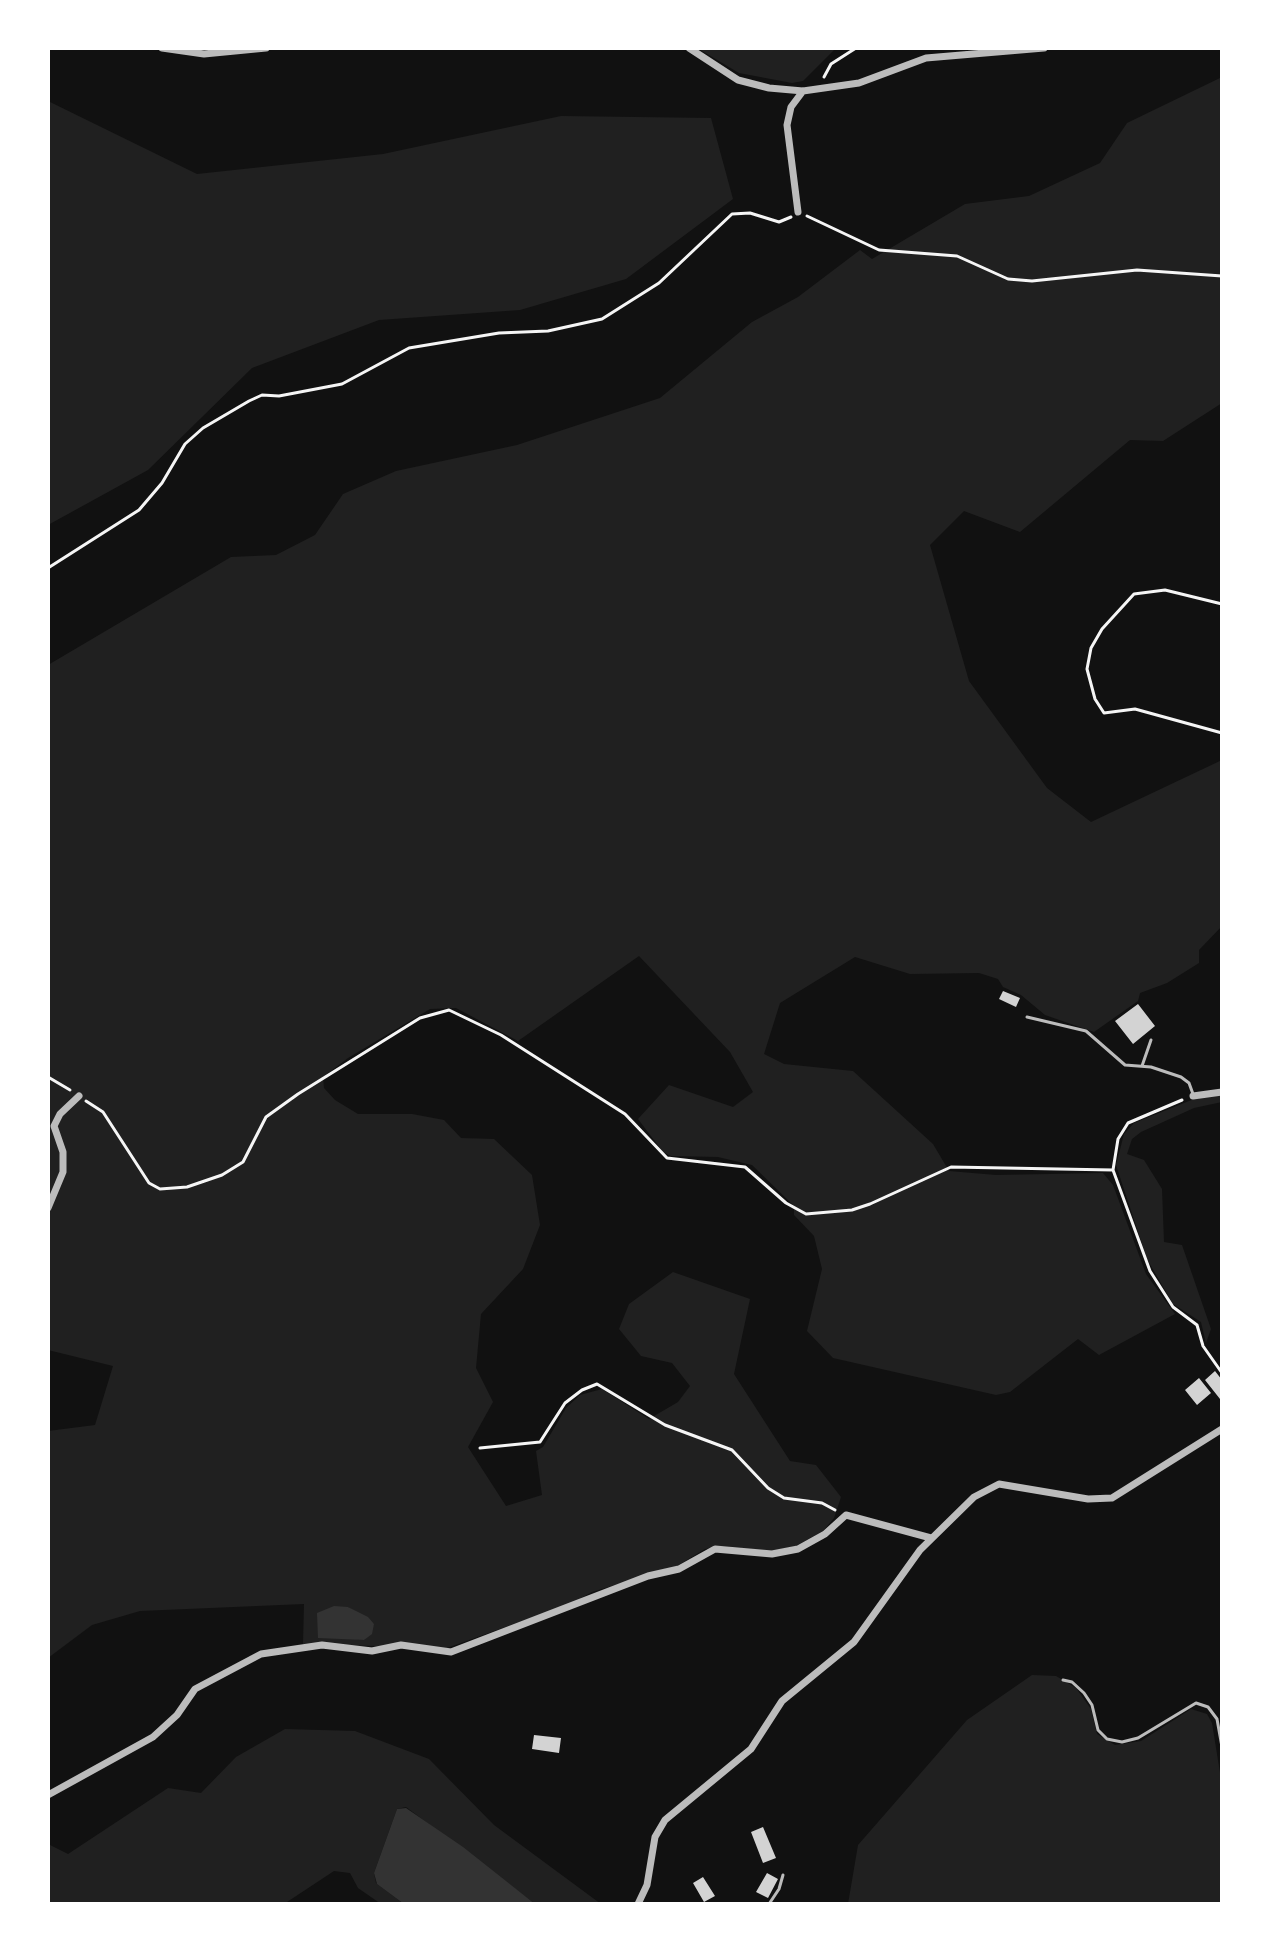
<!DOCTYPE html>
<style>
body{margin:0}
#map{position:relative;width:1270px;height:1952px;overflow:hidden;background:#111;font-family:"PT Sans",sans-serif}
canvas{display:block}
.frame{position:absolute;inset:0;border:50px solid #fff;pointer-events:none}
</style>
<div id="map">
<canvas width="1270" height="1952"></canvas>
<div class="frame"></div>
</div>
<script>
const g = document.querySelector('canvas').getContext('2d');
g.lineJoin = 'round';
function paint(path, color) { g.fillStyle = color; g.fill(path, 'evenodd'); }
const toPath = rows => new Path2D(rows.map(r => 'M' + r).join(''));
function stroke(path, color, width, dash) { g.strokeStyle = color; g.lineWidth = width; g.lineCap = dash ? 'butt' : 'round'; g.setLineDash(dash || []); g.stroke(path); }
paint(toPath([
 [697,48,836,48,803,81,792,83,739,73],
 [1222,77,1222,403,1163,441,1130,440,1020,532,964,511,930,545,969,681,1047,788,1091,822,1222,760,1222,926,1199,950,1199,963,1167,983,1140,993,1138,1001,1094,1032,1045,1015,1021,995,1003,987,998,979,979,973,910,974,855,957,780,1003,764,1054,784,1064,853,1071,933,1144,949,1171,996,1175,1103,1173,1113,1185,1146,1274,1175,1314,1099,1355,1078,1339,1010,1392,996,1395,833,1358,807,1331,822,1269,814,1236,794,1215,794,1206,752,1165,718,1157,671,1156,663,1152,638,1119,669,1085,733,1107,753,1092,730,1052,639,956,518,1041,456,1008,430,1009,348,1058,323,1077,324,1088,335,1100,358,1114,412,1114,444,1120,461,1138,494,1139,532,1175,540,1225,523,1269,481,1314,476,1368,493,1402,468,1447,506,1506,542,1495,536,1451,543,1447,566,1408,580,1395,602,1389,649,1419,678,1402,690,1386,672,1363,641,1356,619,1329,629,1304,673,1272,750,1299,734,1374,790,1461,816,1465,841,1497,834,1518,823,1531,796,1546,770,1551,723,1546,705,1549,677,1566,592,1592,572,1603,447,1648,303,1644,304,1604,140,1611,92,1625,48,1658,48,1431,95,1425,113,1366,48,1350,48,665,231,557,276,555,315,535,343,494,396,471,517,445,660,398,752,322,798,297,860,250,872,259,965,204,1029,196,1100,163,1127,123],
 [348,1607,374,1624,364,1640,347,1638],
 [48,101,197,174,383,154,561,116,711,118,733,199,626,279,520,310,379,320,252,368,148,470,48,525],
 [1222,1094,1222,1102,1194,1108,1141,1132,1132,1139,1127,1154,1144,1160,1162,1189,1164,1242,1182,1245,1211,1329,1206,1343,1201,1322,1173,1304,1147,1259,1116,1165,1124,1134,1134,1123,1194,1099],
 [1032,1675,1056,1676,1076,1688,1091,1709,1097,1734,1115,1745,1141,1741,1191,1709,1207,1714,1212,1723,1222,1785,1222,1904,848,1904,858,1845,967,1720],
 [285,1729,355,1731,429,1759,494,1825,601,1904,535,1904,406,1807,397,1809,374,1873,376,1883,404,1904,381,1904,358,1888,350,1873,334,1871,284,1904,48,1904,48,1844,68,1854,168,1788,201,1793,236,1757]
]), '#202020');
paint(toPath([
 [334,1606,348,1607,368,1617,374,1624,372,1634,364,1640,318,1638,317,1613],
 [406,1808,463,1847,535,1904,404,1904,377,1884,374,1873,397,1809]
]), '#333');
paint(toPath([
 [1003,991,1020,998,1016,1007,999,999],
 [1138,1004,1155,1026,1133,1044,1115,1021],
 [1215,1371,1222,1380,1220,1399,1205,1380],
 [1199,1378,1211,1393,1197,1405,1185,1390],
 [534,1735,561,1738,559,1753,532,1749],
 [763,1827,776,1858,763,1863,751,1832],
 [767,1873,778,1879,768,1898,756,1892],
 [703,1877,715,1896,704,1902,693,1883]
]), '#d3d3d3');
stroke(toPath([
 [824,77,831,64,856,48],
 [807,216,879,250,957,256,1008,279,1032,281,1137,270,1222,276],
 [48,568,139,510,162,483,185,444,203,428,249,401,262,395,279,396,342,384,409,348,499,333,548,331,602,319,659,283,732,214,750,213,779,222,791,217],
 [1222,604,1165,590,1134,594,1102,629,1091,648,1087,669,1095,699,1104,713,1135,709,1222,733],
 [48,1077,70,1090],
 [1182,1100,1128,1123,1118,1139,1113,1170,1150,1271,1173,1307,1197,1325,1203,1346,1222,1373],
 [86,1101,103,1112,149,1183,160,1189,187,1187,222,1175,243,1162,266,1117,298,1094,420,1018,449,1010,501,1035,625,1114,667,1158,745,1167,786,1203,806,1214,852,1210,870,1204,951,1167,1113,1170],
 [480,1448,540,1442,565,1403,582,1390,597,1384,665,1425,732,1450,768,1488,784,1498,822,1503,835,1510]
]), '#f5f5f5', 3);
stroke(toPath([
 [1027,1017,1086,1031,1125,1065,1151,1067,1181,1077,1189,1083,1193,1094],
 [1142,1066,1151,1040],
 [1063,1680,1072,1682,1084,1693,1092,1705,1098,1730,1107,1739,1122,1742,1138,1738,1196,1703,1208,1707,1217,1719,1222,1747],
 [769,1904,779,1889,783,1875]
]), '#bcbcbc', 3);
stroke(toPath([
 [162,48,204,54,266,48],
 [689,48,738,80,769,88,803,91,859,83,926,58,1044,48],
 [798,212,787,125,791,107,803,91],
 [1193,1096,1222,1092],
 [48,1208,63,1172,63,1152,54,1126,60,1114,79,1096],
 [48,1795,153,1737,177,1715,195,1689,261,1654,322,1645,372,1651,401,1645,451,1652,648,1576,679,1569,715,1549,772,1554,798,1549,825,1534,846,1515,931,1538],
 [638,1904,647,1885,655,1837,665,1820,751,1749,782,1701,854,1642,920,1550,974,1497,999,1484,1088,1499,1112,1498,1222,1429]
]), '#bcbcbc', 7);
</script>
